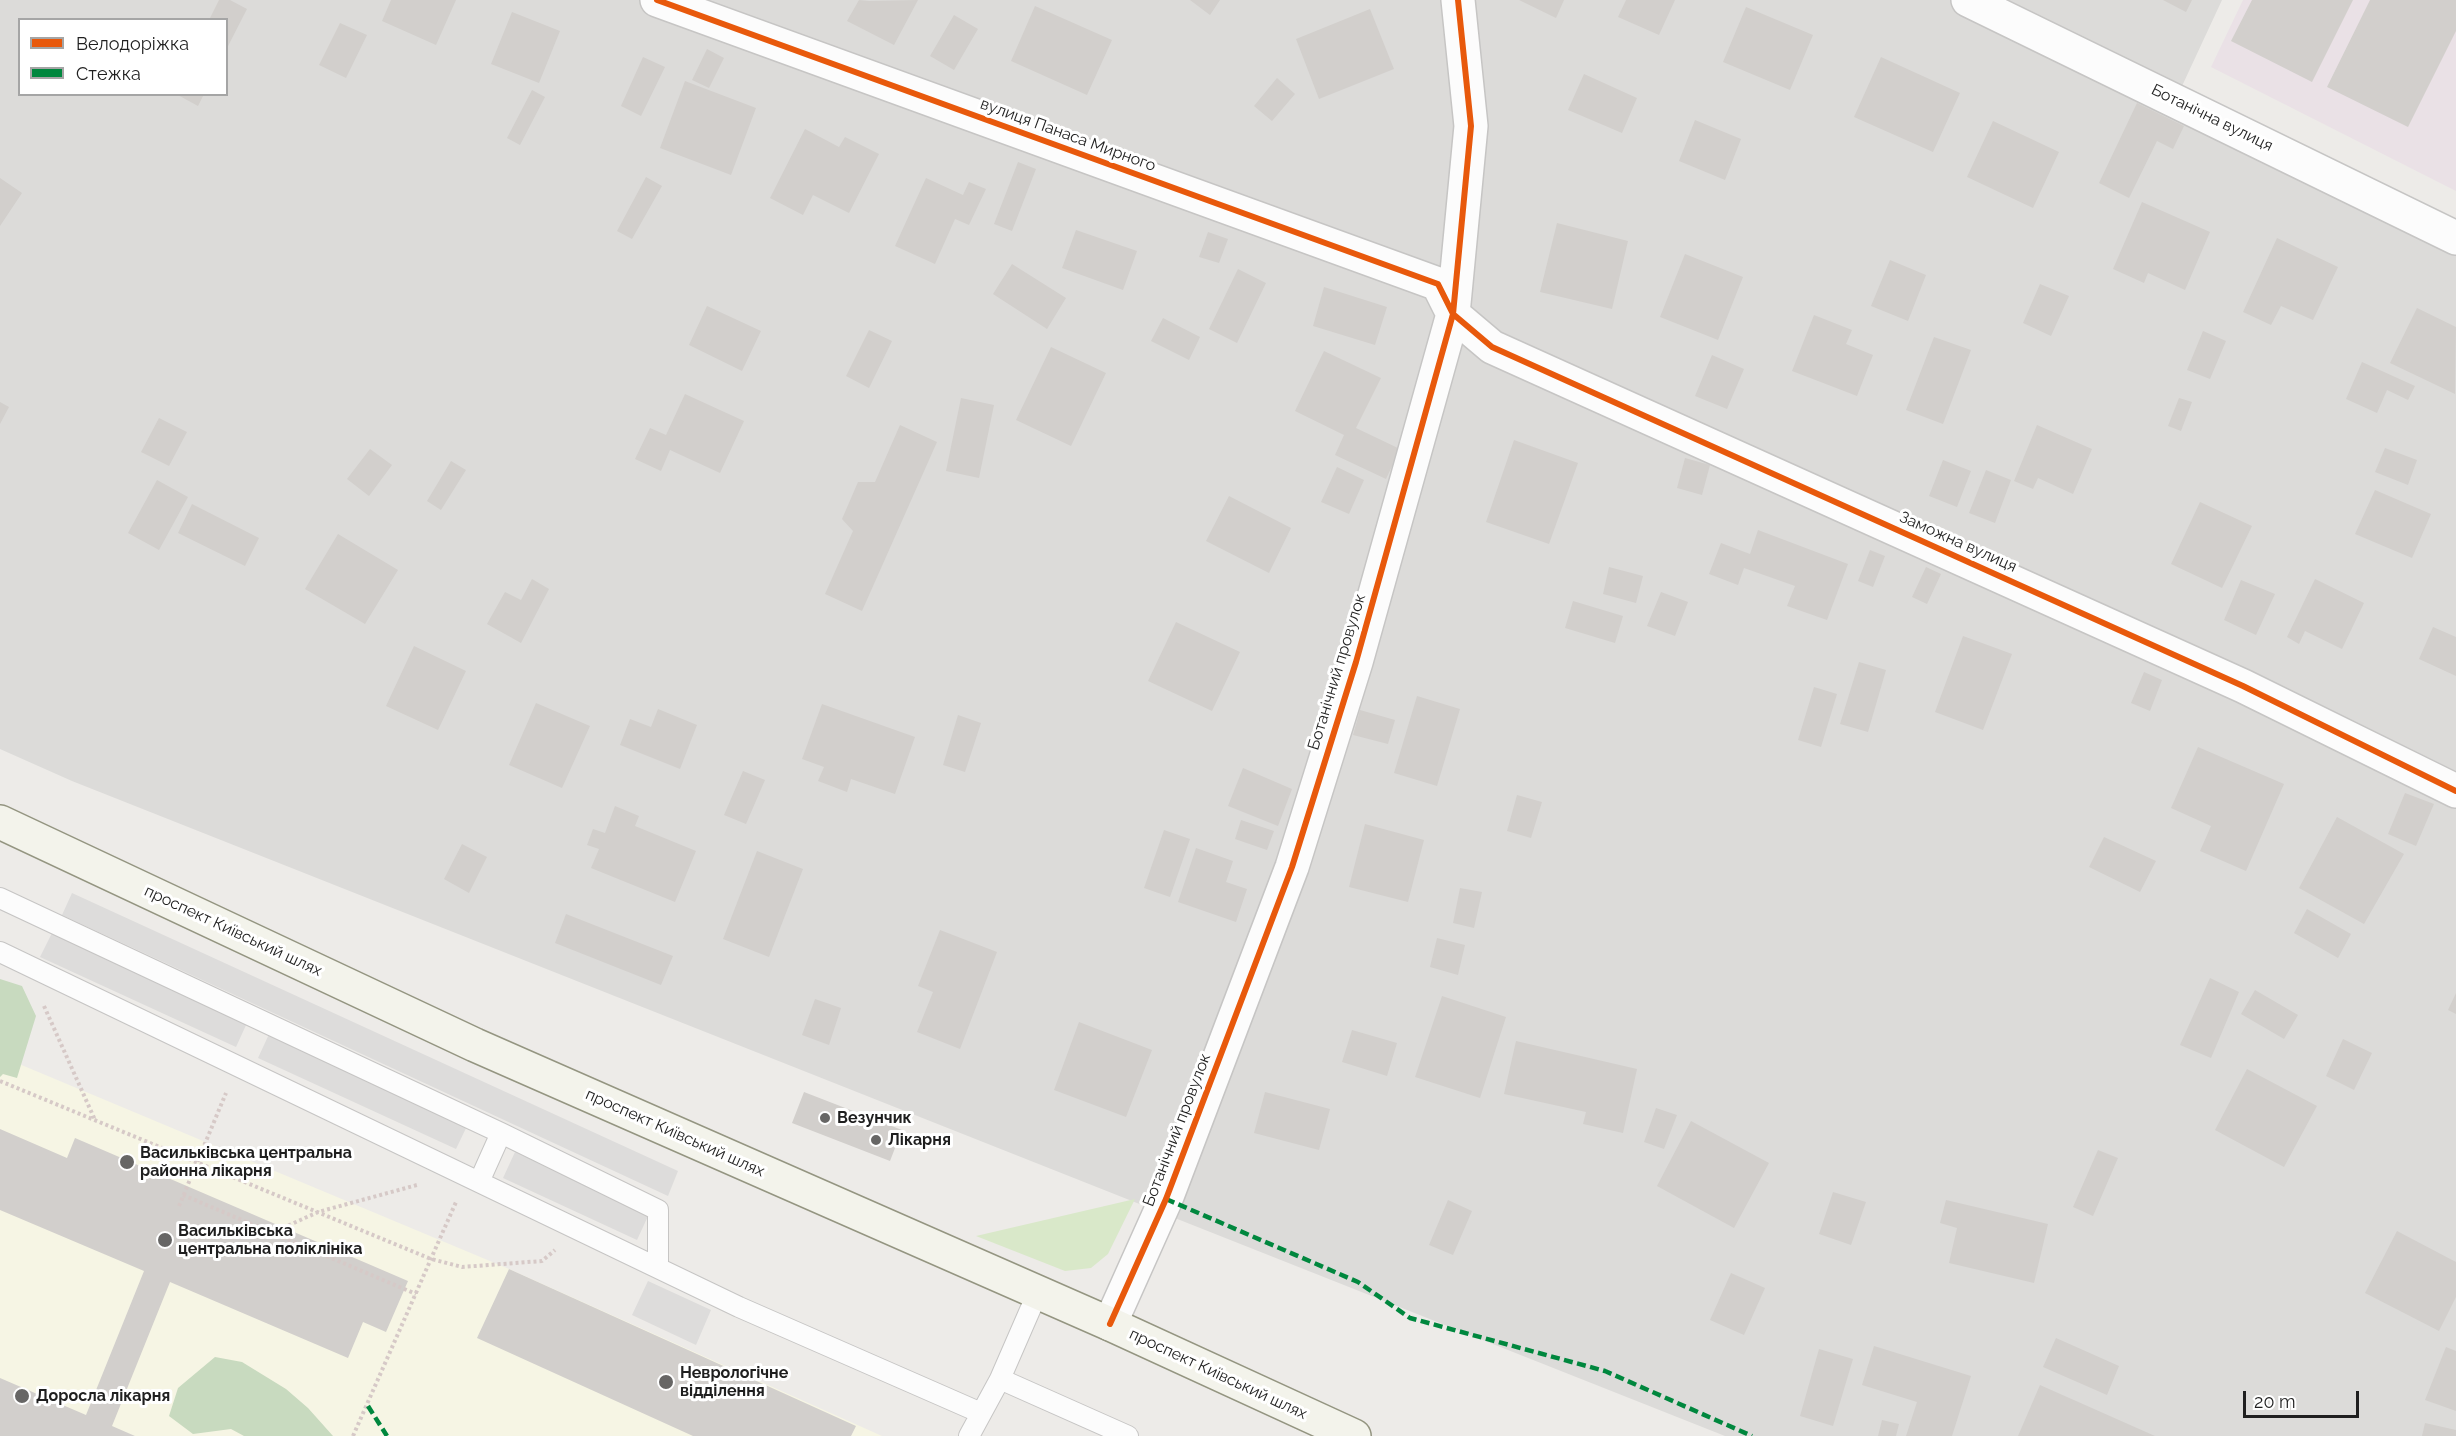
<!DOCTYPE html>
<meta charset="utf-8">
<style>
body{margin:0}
#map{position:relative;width:2456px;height:1436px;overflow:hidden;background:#edebe8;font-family:Raleway,sans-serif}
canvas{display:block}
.legend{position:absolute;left:18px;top:18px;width:210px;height:78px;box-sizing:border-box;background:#fff;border:2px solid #a5a5a5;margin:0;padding:8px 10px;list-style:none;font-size:18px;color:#1f1f1f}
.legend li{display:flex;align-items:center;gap:12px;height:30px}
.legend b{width:30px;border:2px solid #a5a5a5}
.scale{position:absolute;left:2243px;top:1391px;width:116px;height:27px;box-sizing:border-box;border:3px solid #1f1f1f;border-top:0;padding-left:8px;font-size:18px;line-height:21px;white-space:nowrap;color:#1f1f1f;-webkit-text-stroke:4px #fff;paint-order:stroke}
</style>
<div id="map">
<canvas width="2456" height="1436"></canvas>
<ul class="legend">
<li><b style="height:8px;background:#e8590c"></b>Велодоріжка</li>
<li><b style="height:8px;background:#00873e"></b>Стежка</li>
</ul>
<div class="scale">20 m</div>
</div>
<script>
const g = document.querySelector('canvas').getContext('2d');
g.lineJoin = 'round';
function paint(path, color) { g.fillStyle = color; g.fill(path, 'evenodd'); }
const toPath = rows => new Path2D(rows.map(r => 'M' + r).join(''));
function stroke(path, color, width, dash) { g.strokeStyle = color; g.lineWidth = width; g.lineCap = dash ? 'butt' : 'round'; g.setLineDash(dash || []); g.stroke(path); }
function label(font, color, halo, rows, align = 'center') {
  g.font = font + ' Raleway,sans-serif'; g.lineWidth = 6; g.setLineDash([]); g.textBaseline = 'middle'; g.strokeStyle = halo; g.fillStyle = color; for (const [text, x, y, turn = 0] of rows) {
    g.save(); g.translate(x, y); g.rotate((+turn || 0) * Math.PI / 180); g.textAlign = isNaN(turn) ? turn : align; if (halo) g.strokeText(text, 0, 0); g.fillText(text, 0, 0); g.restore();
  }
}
paint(toPath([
 [0,0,2222,0,2176,99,2456,237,2456,1436,1725,1436,72,781,0,749],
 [20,20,226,20,226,94,20,94]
]), '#dcdbd9');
paint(toPath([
 [2243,0,2456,0,2456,191,2211,67]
]), '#eae1e6');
paint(toPath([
 [0,1056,509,1269,882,1436,0,1436]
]), '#f6f5e4');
paint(toPath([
 [1135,1199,1108,1254,1091,1268,1065,1271,976,1236]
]), '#d9e8c9');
paint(toPath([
 [0,979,22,986,36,1016,17,1078,3,1074,0,1077],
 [215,1357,242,1362,286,1389,308,1408,333,1436,244,1436,231,1429,193,1434,169,1416,178,1388]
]), '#c8dabf');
paint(toPath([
 [72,893,678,1171,668,1196,62,915],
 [52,933,247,1023,236,1047,40,957],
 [270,1032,468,1124,456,1149,258,1058],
 [515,1152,649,1214,637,1240,503,1178],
 [648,1281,711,1310,696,1345,632,1315]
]), '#dddcdb');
paint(toPath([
 [219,0,230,0,247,9,226,50,226,20,209,20],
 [391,0,456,0,436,45,382,21],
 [859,0,869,1,918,0,894,45,847,21],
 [1190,0,1220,0,1210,15],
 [1519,0,1564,0,1556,18],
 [1626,0,1675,0,1659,35,1618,17],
 [2163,0,2192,0,2186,12],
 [2252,0,2353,0,2312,82,2231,41],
 [2370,0,2456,0,2456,31,2408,127,2327,87],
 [1035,6,1112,40,1087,95,1011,61],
 [1746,7,1813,35,1790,90,1723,62],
 [1370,9,1394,69,1319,99,1296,39],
 [512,12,560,31,539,83,491,64],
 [954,15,978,29,954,70,930,56],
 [340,23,367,35,346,78,319,65],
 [707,49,724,58,709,88,692,80],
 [643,57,665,67,641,116,621,106],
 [1881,57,1960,93,1933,152,1854,117],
 [1584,74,1637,98,1622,133,1568,110],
 [1277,78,1295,94,1272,121,1254,106],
 [685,81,756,108,731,175,660,148],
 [532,90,545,97,520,145,507,138],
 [176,94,204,94,198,106],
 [2137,103,2184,126,2173,149,2157,141,2129,198,2099,183],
 [1695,120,1741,139,1725,180,1679,161],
 [1993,121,2059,152,2033,208,1967,177],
 [805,129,839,147,845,137,879,154,849,213,813,195,803,215,770,198],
 [1018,162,1036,169,1012,231,994,224],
 [646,177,662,186,632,239,617,231],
 [0,178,22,193,0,226],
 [926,178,963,195,969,182,986,189,969,225,955,219,935,264,895,246],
 [2142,202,2210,232,2185,290,2148,273,2144,283,2113,269],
 [1557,223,1628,241,1612,309,1540,292],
 [1076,230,1137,251,1123,290,1062,268],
 [1208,232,1228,239,1219,263,1199,257],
 [2277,238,2338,267,2313,320,2281,306,2271,325,2243,312],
 [1685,254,1743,277,1718,340,1660,317],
 [1890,260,1926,275,1908,321,1871,306],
 [1012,264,1066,298,1047,329,993,294],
 [1238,269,1266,283,1237,343,1209,329],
 [2040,284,2069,296,2051,336,2023,323],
 [1324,287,1387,307,1375,345,1313,326],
 [707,306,761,331,742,371,689,345],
 [2417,308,2456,327,2455,394,2390,363],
 [1814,315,1852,330,1846,344,1873,355,1857,396,1792,371],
 [1163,318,1200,337,1189,360,1151,341],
 [869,330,892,341,869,388,846,376],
 [2203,331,2226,341,2210,379,2187,370],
 [1934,337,1971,350,1943,424,1906,410],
 [1051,347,1106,373,1071,446,1016,420],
 [1324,351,1381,378,1356,428,1400,449,1386,479,1335,455,1344,435,1295,411],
 [1712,355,1744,369,1727,409,1695,396],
 [2362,362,2415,386,2408,400,2387,390,2377,413,2346,399],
 [685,394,744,421,720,473,670,450,661,471,635,459,650,428,666,435],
 [961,398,994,405,979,478,946,471],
 [2179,398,2192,402,2181,431,2168,426],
 [0,402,9,407,0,424],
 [159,418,187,432,169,466,141,452],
 [900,425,937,442,862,611,825,594,853,531,842,519,858,482,875,482],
 [2037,425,2092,449,2073,494,2038,478,2033,489,2014,481],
 [1514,440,1578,463,1549,544,1486,522],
 [2385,448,2417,460,2408,485,2375,472],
 [370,449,392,465,369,496,347,479],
 [1685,458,1710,465,1702,495,1677,488],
 [1943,460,1971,471,1957,507,1929,496],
 [451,461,466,470,441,510,427,501],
 [1337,467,1364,480,1349,514,1321,502],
 [1986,470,2011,480,1995,523,1969,513],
 [157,480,188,497,159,550,128,533],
 [2375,490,2431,514,2412,558,2355,534],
 [1229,496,1291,528,1269,573,1206,541],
 [2200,502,2252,526,2222,588,2171,564],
 [192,504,259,538,245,566,178,533],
 [1758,530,1848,564,1827,620,1787,606,1795,586,1744,568,1738,585,1709,574,1721,543,1750,554],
 [338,534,398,570,365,624,305,589],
 [1870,550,1885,556,1873,587,1858,581],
 [1609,567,1643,576,1636,603,1603,594],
 [1926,567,1941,574,1927,604,1912,597],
 [532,579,549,589,521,643,487,624,505,592,521,600],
 [2315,579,2364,603,2342,649,2305,631,2299,644,2287,637],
 [2241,580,2275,594,2256,635,2224,620],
 [1661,592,1688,602,1675,636,1647,626],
 [1573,601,1623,616,1615,643,1565,628],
 [1176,622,1240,652,1212,711,1148,681],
 [2433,627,2456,637,2456,676,2419,659],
 [1963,636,2012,654,1983,730,1935,712],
 [414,646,466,671,438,730,386,706],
 [1859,662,1886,670,1868,732,1840,724],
 [2144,672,2162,680,2150,711,2131,703],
 [1814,687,1837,694,1821,747,1798,740],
 [1417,696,1460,709,1437,786,1394,773],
 [536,703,590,726,562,788,509,765],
 [822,704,915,737,895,794,851,779,847,792,818,781,824,767,802,759],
 [658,709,697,725,680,769,620,745,630,719,651,727],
 [1360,710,1395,720,1388,744,1353,735],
 [958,715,981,723,965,772,943,765],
 [2198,747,2284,784,2246,871,2200,851,2211,826,2171,808],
 [1243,768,1292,789,1278,826,1228,806],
 [743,771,765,780,746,824,724,815],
 [2405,793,2434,804,2416,846,2388,834],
 [1517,795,1542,802,1531,838,1507,831],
 [615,806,639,816,635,826,696,851,675,902,591,868,599,849,587,845,593,829,605,833],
 [2337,817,2404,854,2364,924,2299,888],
 [1241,820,1274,831,1267,850,1235,839],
 [1365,824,1424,840,1408,902,1349,887],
 [1164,830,1190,839,1170,897,1144,888],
 [2104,837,2156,861,2140,892,2089,867],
 [462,844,487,857,469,893,444,879],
 [1196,848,1233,861,1226,882,1247,889,1236,922,1178,902],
 [757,851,803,869,769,957,723,939],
 [1460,888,1482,892,1474,928,1453,923],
 [2307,909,2351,934,2338,958,2294,933],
 [566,914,673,956,661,985,555,943],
 [940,930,997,952,960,1049,917,1032,933,992,918,986],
 [1437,938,1465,945,1458,975,1430,967],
 [2210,978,2239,992,2211,1058,2180,1045],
 [2255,990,2298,1015,2284,1039,2241,1014],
 [2456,993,2456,1014,2448,1010],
 [1442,996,1506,1017,1480,1098,1415,1077],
 [815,999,841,1008,829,1045,802,1035],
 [1079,1022,1152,1050,1126,1117,1054,1090],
 [1352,1030,1397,1043,1387,1076,1342,1062],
 [2343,1039,2372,1053,2354,1090,2326,1076],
 [1516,1041,1637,1069,1623,1133,1583,1124,1586,1112,1504,1094],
 [2247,1069,2317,1106,2284,1167,2215,1130],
 [804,1092,902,1130,890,1161,792,1123],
 [1265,1092,1330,1109,1319,1150,1254,1133],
 [1656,1108,1677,1115,1664,1149,1644,1142],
 [1691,1121,1769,1163,1734,1228,1657,1186],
 [0,1129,67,1158,75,1138,408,1281,386,1332,363,1322,348,1358,170,1282,112,1426,135,1436,0,1436,0,1378,86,1415,144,1271,0,1210],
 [2098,1150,2118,1158,2093,1216,2073,1207],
 [1833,1192,1866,1202,1851,1245,1819,1234],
 [1448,1200,1472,1211,1453,1255,1429,1245],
 [1946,1200,2048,1224,2034,1283,1949,1263,1957,1228,1940,1223],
 [2397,1231,2456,1262,2456,1297,2439,1331,2365,1293],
 [509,1269,856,1426,851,1436,693,1436,477,1338],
 [1731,1273,1765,1288,1744,1335,1710,1320],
 [2056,1338,2119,1366,2107,1395,2043,1367],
 [1874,1346,1971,1376,1952,1436,1906,1436,1917,1402,1862,1385],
 [2446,1347,2456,1351,2456,1411,2425,1400],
 [1819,1349,1853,1359,1833,1426,1800,1416],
 [2040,1385,2155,1436,2018,1436],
 [1882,1420,1899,1424,1896,1436,1878,1436],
 [2425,1423,2456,1430,2456,1436,2422,1436]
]), '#d2cfcc');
const service = toPath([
 [0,898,501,1133,658,1210,658,1268],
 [0,952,739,1307,981,1413],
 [479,1182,501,1133],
 [1000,1379,1128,1436],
 [969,1436,1000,1379,1037,1294]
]);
const minor = toPath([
 [657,0,1438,284,1453,314,1492,347,2243,686,2456,791],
 [1968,0,2456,238],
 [1110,1324,1166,1199,1292,867,1356,662,1453,314,1471,126,1458,0]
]);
const secondary = toPath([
 [0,822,475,1045,1110,1324,1354,1436]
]);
stroke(service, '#c6c5c4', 22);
stroke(minor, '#c6c5c4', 36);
stroke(secondary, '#949581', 36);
stroke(toPath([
 [44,1006,95,1120],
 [0,1081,431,1259,462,1267,542,1261,555,1250],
 [183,1195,416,1294],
 [179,1206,226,1093],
 [272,1233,318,1212,417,1185],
 [353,1436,456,1202]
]), '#d6c9c7', 4, [3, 3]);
stroke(service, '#fcfcfc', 20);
stroke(minor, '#fcfcfc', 33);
stroke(secondary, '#f3f3eb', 33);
stroke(toPath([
 [1166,1199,1358,1282,1410,1318,1605,1371,1752,1436],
 [368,1406,387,1436]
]), '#00873e', 4.5, [9, 4.5]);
stroke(toPath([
 [657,0,1438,284,1453,314,1492,347,2243,686,2456,791],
 [1110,1324,1166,1199,1292,867,1356,662,1453,314,1471,126,1458,0]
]), '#e8590c', 6);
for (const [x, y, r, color] of [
 [825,1118,6,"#676665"],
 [876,1140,6,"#676665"],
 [127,1162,8,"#676665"],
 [165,1240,8,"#676665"],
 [666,1382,8,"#676665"],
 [22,1396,8,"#676665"]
]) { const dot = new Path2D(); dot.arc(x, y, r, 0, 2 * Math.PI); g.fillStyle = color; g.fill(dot); stroke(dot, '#fff', 2); }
label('16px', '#1f1f1f', '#fff', [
 ["Ботанічна вулиця",2212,118,26],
 ["вулиця Панаса Мирного",1068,135,20],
 ["Заможна вулиця",1958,542,24],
 ["Ботанічний провулок",1337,672,-73],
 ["проспект Київський шлях",233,931,25],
 ["Ботанічний провулок",1177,1130,-69],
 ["проспект Київський шлях",675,1133,24],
 ["проспект Київський шлях",1218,1374,25]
]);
label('bold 16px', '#1f1f1f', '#fff', [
 ["Везунчик",837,1118],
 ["Лікарня",888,1140],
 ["Васильківська центральна",140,1153],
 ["районна лікарня",140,1171],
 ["Васильківська",178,1231],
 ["центральна поліклініка",178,1249],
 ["Неврологічне",680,1373],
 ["відділення",680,1391],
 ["Доросла лікарня",36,1396]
], 'left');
</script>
